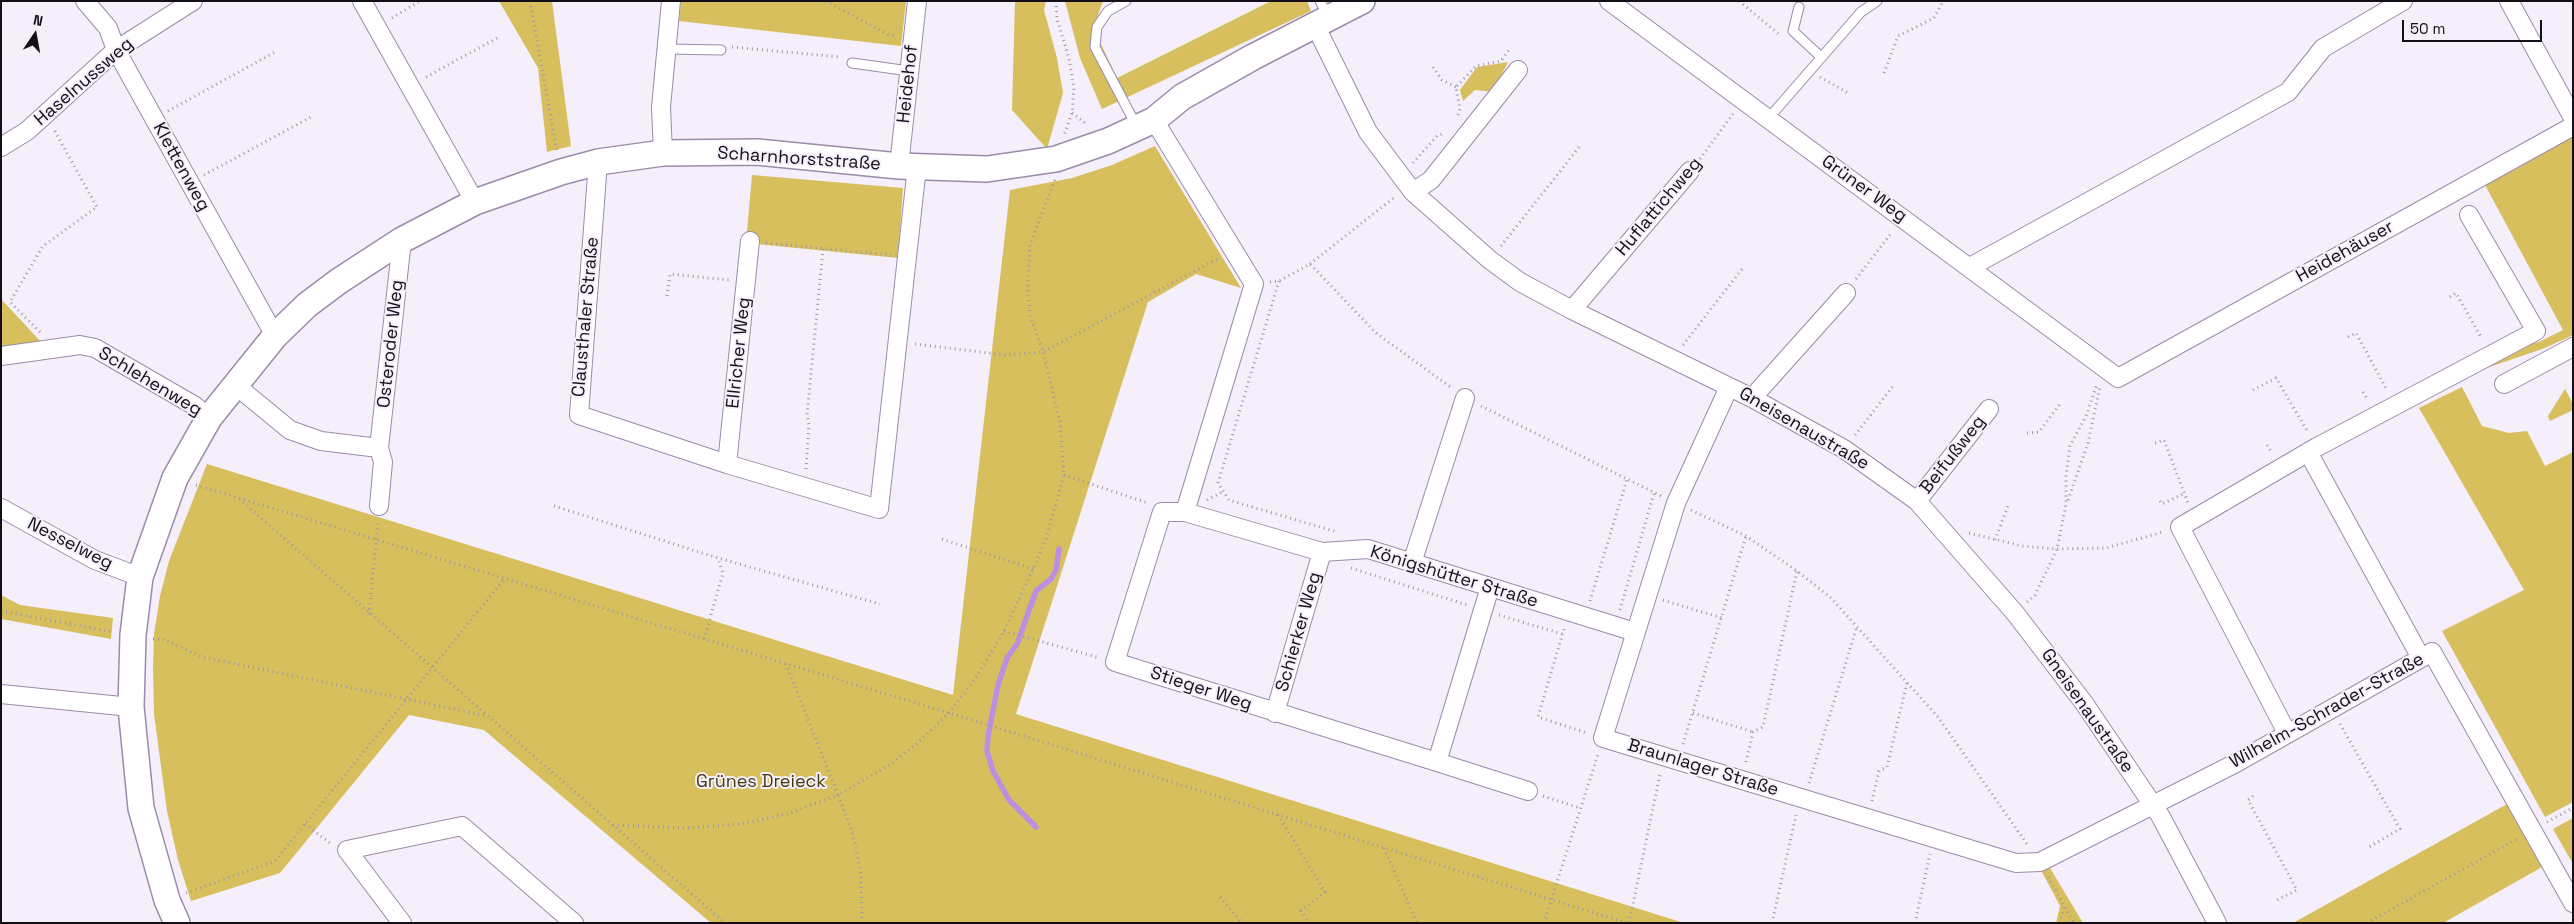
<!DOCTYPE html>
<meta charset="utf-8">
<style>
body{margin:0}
#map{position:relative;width:2574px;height:924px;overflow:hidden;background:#f5eefb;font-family:"Space Grotesk",sans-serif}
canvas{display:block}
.frame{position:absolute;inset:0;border:2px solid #140e19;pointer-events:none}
.north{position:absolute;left:10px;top:10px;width:50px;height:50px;-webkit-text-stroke:4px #f5eefb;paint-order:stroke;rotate:12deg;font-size:14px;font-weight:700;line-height:20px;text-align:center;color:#140e19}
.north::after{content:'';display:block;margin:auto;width:18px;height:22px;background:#140e19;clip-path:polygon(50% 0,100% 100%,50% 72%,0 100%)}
.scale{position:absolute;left:2402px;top:20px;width:140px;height:22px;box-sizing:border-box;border:2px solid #140e19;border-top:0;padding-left:6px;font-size:15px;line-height:18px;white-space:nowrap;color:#140e19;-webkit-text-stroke:4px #f5eefb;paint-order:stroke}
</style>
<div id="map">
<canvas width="2574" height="924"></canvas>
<div class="frame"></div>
<div class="north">N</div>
<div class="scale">50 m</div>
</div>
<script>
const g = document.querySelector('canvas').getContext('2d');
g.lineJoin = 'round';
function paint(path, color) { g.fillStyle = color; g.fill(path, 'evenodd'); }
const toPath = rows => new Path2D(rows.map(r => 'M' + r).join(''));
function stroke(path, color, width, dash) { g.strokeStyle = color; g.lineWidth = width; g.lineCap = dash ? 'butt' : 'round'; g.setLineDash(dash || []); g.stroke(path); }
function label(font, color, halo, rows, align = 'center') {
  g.font = font + ' "Space Grotesk",sans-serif'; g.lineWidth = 4; g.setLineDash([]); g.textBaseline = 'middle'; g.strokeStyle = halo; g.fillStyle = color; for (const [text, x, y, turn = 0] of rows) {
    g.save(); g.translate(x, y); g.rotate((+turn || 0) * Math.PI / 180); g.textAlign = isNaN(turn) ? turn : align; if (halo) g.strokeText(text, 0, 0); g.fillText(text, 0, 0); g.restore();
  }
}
paint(toPath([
 [499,1,552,1,571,146,547,152,538,68],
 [681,1,906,1,901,46,679,21],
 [1015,1,1046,1,1044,10,1057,58,1063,93,1047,149,1012,110],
 [1065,1,1103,1,1097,18,1101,44,1117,78,1271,1,1307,1,1311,11,1102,109,1080,58],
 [1508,62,1493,92,1475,90,1463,101,1460,90,1477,67],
 [2573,132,2573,335,2545,348,2469,374,2514,347,2539,342,2563,330,2484,183],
 [1155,146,1241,288,1196,274,1148,302,1016,714,1684,923,711,923,484,730,409,715,280,873,191,901,178,860,167,811,154,714,153,668,154,634,160,596,169,561,207,464,953,695,1010,190,1072,178,1112,165],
 [752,175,903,188,898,258,746,243],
 [1,299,43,344,1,350],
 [2462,387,2482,426,2509,433,2527,431,2545,466,2573,452,2573,802,2545,817,2442,631,2524,590,2419,408],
 [2565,389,2573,404,2573,410,2550,421,2548,416],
 [1,595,20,605,113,618,111,639,1,619],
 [2509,803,2544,866,2443,923,2293,923],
 [2573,818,2573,864,2553,829],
 [2050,868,2083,923,2056,923,2060,906,2041,870]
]), '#d7bf5e');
stroke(toPath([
 [1036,827,1009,800,993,771,987,751,988,736,998,685,1007,658,1017,644,1036,591,1051,579,1056,570,1059,549]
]), '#bd8fe3', 5.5);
const lane = toPath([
 [1126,1,1108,11,1097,27,1095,47,1136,125],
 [1320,1,1328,16],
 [1799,7,1793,31,1821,57],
 [667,49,721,50],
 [852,63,909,71],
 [1767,120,1861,12,1877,1]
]);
const street = toPath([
 [85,1,108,28,116,50,275,336],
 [362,1,475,202],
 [1609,1,2118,378,2573,126],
 [2509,1,2573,118],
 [1315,25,1368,132,1413,192,1490,260,1520,282,1572,310,1752,398,1844,449,1917,501,2015,613,2084,703,2161,817,2217,923],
 [1154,120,1254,284,1185,512],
 [1,147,27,131,116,50,193,1],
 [663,153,661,107,671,1],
 [598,162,579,415,727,464,879,509,917,167],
 [899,166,917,1],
 [1413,192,1431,180,1518,70],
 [1970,267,2288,92,2323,48,2403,1],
 [1572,310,1690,171],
 [1,356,80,345,95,348,195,406,209,418],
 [234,384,290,430,321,441,379,448],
 [2504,384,2573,347],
 [1729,387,1676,503,1603,738,2016,863,2040,862,2236,763,2432,652,2573,903],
 [1752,398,1846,293],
 [2308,452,2421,658],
 [727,464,750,241],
 [1917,501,1989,409],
 [379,506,383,462,379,448,402,240],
 [1,508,95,560,140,577],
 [1412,563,1465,398],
 [1490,587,1437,762,1115,662,1162,512,1185,512,1322,552,1368,549,1635,632],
 [1,694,131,707],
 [1275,713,1322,552],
 [2287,733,2180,527,2317,447,2536,331,2469,215],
 [1437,762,1528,791],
 [402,923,347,850,462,826,574,923]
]);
const secondary = toPath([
 [177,923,167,900,141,808,131,707,133,635,140,577,175,478,209,418,275,336,307,305,339,281,402,240,475,202,561,172,598,162,663,153,757,152,899,166,987,169,1056,159,1108,141,1154,120,1182,97,1253,57,1362,1]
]);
stroke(lane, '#9b8baa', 11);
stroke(street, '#9b8baa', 20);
stroke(secondary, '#9b8baa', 28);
stroke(toPath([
 [530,1,557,151],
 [826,1,889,35,897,36],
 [1056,1,1057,19,1069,58,1074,88,1072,113,1064,135],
 [1739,1,1781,36],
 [392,18,420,1],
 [732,47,840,57],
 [1433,67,1442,80,1456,87],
 [1884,73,1898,36,1934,18,1943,1],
 [426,77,499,37],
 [1820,77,1848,93],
 [168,111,277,51],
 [1072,113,1088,125],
 [1458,115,1460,109,1456,87,1476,66,1501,61,1509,50],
 [1700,159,1733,114],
 [1413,163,1437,136,1445,133],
 [204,175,311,117],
 [766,243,891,255],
 [1501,246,1580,146],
 [1310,264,1396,196],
 [1856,279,1892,232],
 [1279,281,1218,483,1229,500,1337,532],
 [1270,282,1279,281,1310,264,1376,333,1452,388],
 [667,296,670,274,729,280],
 [2450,297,2456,293,2482,339],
 [40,332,10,302,43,246,97,207,53,128],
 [2348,337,2356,333,2387,390],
 [915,344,1005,355,1043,352,1219,258],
 [1683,345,1742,269],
 [2253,390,2276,378,2308,432],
 [2363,392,2368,400],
 [1481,406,1661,496],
 [2027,433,2039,432,2060,404],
 [1855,435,1893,386],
 [2155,443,2164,440,2188,503],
 [2267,445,2272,453],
 [806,469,809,425,807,415,823,249],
 [1064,475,1148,503],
 [196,485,949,713,1627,923],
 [239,499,487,715],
 [1207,500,1224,491],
 [2068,500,2088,443,2100,386],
 [2160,501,2162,504,2183,494],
 [554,506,718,558,880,604],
 [1691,510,1746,536,1797,571,1831,598,1938,717,2027,844],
 [1969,533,2022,546,2057,549,2106,548,2163,532],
 [942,539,1033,569],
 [1995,540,2008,506],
 [1351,568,1467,605],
 [1663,600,1722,618],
 [1590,601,1627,479],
 [2027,602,2035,595,2057,549,2066,504,2066,476,2070,446,2086,416,2097,384],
 [1620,610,1654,493],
 [1,611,113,632],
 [369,614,378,522],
 [1499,615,1562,634],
 [1564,629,1538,717,1587,733],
 [1004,631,1100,658],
 [153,639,163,639,202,657,488,716,725,923],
 [704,639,723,573,718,559],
 [1693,713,1753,732],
 [2340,724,2400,829,2369,847],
 [1683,744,1746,536],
 [1746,762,1753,732,1763,727,1797,571],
 [1809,783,1857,626],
 [1543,796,1580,808],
 [2253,796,2248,800,2297,890,2277,900],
 [1872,801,1879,771,1887,767,1907,683],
 [1278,815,1325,892,1301,911,1310,923],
 [2547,822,2573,808],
 [305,824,331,844],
 [613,825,686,828,741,824,787,814,838,795,786,664],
 [1384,848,1417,923],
 [2048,877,2074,923],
 [186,893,275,861,505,578],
 [1220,897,1242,923],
 [862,923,861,875,857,852,851,828,838,795,891,764,914,746,949,713,975,679,1004,631,1033,569,1046,539,1064,475,1060,422,1043,352,1030,315,1028,290,1030,245,1055,179],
 [1544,923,1598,754],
 [1629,923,1660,774],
 [1772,923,1796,815],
 [1915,923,1930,854],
 [2060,923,2064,907],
 [2367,923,2517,839]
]), '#9f98a4', 3, [1, 4]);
stroke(lane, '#fff', 9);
stroke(street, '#fff', 18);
stroke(secondary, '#fff', 25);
label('18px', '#140e19', '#f5eefb', [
 ["Haselnussweg",84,82,-41],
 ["Heidehof",908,84,-84],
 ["Scharnhorststraße",799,159,4],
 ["Klettenweg",181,167,61],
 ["Grüner Weg",1864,189,36],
 ["Huflattichweg",1659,207,-50],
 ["Heidehäuser",2345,252,-29],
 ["Clausthaler Straße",586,317,-85],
 ["Osteroder Weg",391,344,-84],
 ["Ellricher Weg",739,353,-84],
 ["Schlehenweg",150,382,31],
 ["Gneisenaustraße",1804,429,30],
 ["Beifußweg",1953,455,-52],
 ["Nesselweg",70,544,27],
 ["Königshütter Straße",1454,577,17],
 ["Schierker Weg",1299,632,-74],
 ["Stieger Weg",1201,689,18],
 ["Gneisenaustraße",2087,711,55],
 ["Wilhelm-Schrader-Straße",2327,711,-29],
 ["Braunlager Straße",1703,768,17]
]);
label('18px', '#443a0c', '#f5eefb', [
 ["Grünes Dreieck",761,782]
]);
</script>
